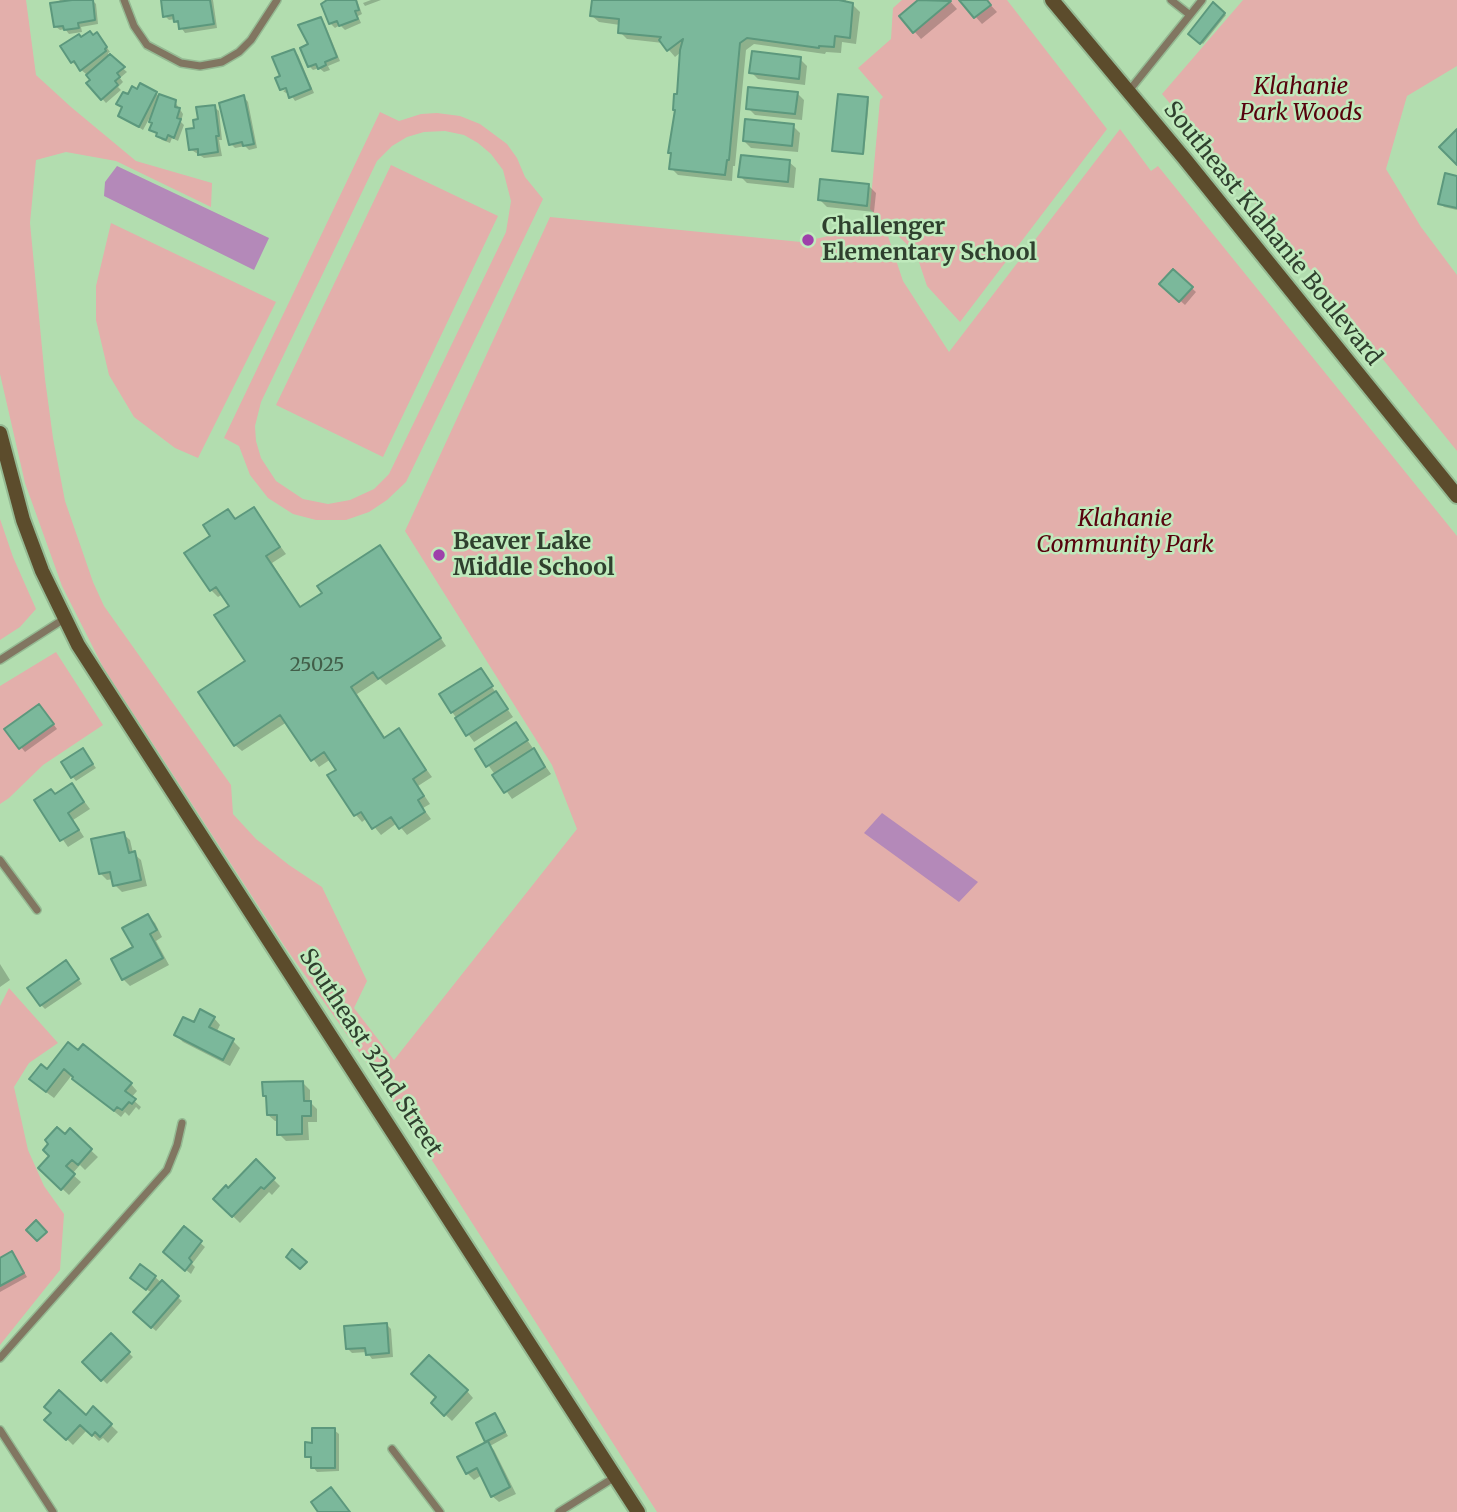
<!DOCTYPE html>
<style>
body{margin:0}
canvas{display:block;background:#b2ddaf}
</style>
<canvas width="1457" height="1512"></canvas>
<script>
const g = document.querySelector('canvas').getContext('2d');
g.lineJoin = 'round';
function paint(path, color) { g.fillStyle = color; g.fill(path, 'evenodd'); }
const toPath = rows => new Path2D(rows.map(r => 'M' + r).join(''));
function stroke(path, color, width, dash) { g.strokeStyle = color; g.lineWidth = width; g.lineCap = dash ? 'butt' : 'round'; g.setLineDash(dash || []); g.stroke(path); }
function label(font, color, halo, rows, align = 'center') {
  g.font = font + ' Merriweather,serif'; g.lineWidth = 5; g.setLineDash([]); g.textBaseline = 'middle'; g.strokeStyle = halo; g.fillStyle = color; for (const [text, x, y, turn = 0] of rows) {
    g.save(); g.translate(x, y); g.rotate((+turn || 0) * Math.PI / 180); g.textAlign = isNaN(turn) ? turn : align; if (halo) g.strokeText(text, 0, 0); g.fillText(text, 0, 0); g.restore();
  }
}
paint(toPath([
 [0,0,26,0,36,75,71,107,136,161,212,183,211,207,116,161,66,152,36,160,30,223,45,379,53,438,65,501,93,582,104,606,231,785,233,814,256,839,289,865,322,887,367,981,354,1008,394,1060,577,829,552,765,405,531,550,217,801,242,884,224,903,281,949,352,1120,129,1151,171,1158,166,1457,536,1457,1512,657,1512,437,1168,379,1080,285,947,103,667,62,586,25,483,0,374],
 [902,0,1007,0,1107,129,960,322,927,286,916,253,870,209,880,100,883,97,858,68,891,39,893,8],
 [1243,0,1457,0,1457,66,1407,96,1386,169,1421,227,1457,275,1457,451,1284,237,1162,94],
 [380,112,399,121,421,114,437,113,460,116,480,124,507,144,517,158,525,177,543,199,406,482,387,500,369,512,346,520,316,520,293,514,268,498,250,475,239,446,224,438],
 [445,131,464,135,478,143,491,154,503,170,511,201,506,232,389,474,374,489,350,500,328,504,303,499,276,481,261,458,256,441,255,426,261,402,377,161,392,146,407,137,424,132],
 [391,165,498,216,383,457,276,405],
 [111,223,276,302,198,458,175,448,134,417,109,375,96,320,96,286],
 [0,519,13,557,36,609,20,627,0,640],
 [56,652,103,725,43,765,9,798,0,804,0,686],
 [9,988,58,1043,29,1063,14,1087,28,1150,44,1186,64,1214,60,1270,0,1345,0,1006]
]), '#e3afab');
paint(toPath([
 [117,166,269,238,254,270,104,196,105,182],
 [882,813,978,882,959,902,864,833]
]), '#b489b9');
paint(toPath([
 [59,0,92,0,96,4,98,24,81,27,82,32,69,34,65,29,60,30,55,26,62,3],
 [162,0,213,0,217,28,185,33,175,19,169,20,165,16],
 [329,0,357,0,362,14,358,16,361,23,345,30,340,25,335,28,330,23],
 [371,0,381,0,365,6,363,3],
 [593,0,846,0,846,4,853,5,860,12,856,44,842,42,841,53,826,52,825,54,754,44,746,50,735,166,733,166,732,181,678,175,671,168,681,52,675,57,663,43,627,39,620,32,620,25,599,22,592,16],
 [921,0,949,0,957,9,921,39,901,16],
 [961,0,986,0,997,12,982,24],
 [1213,5,1226,15,1203,44,1190,33],
 [321,19,325,24,340,61,328,66,330,70,324,72,319,68,313,70,309,66,310,45],
 [94,37,101,39,110,52,108,53,110,57,127,72,120,78,123,82,118,87,121,90,106,103,88,83,93,80,72,62,82,39],
 [294,51,298,55,314,93,295,101,289,92,286,93,283,91,294,86,282,77],
 [800,59,807,66,805,85,758,79,751,72],
 [156,93,159,97,175,102,183,114,181,122,184,125,178,141,172,138,170,143,162,140,151,129,153,124,149,119,143,130,120,115,123,108,119,104,128,96],
 [797,93,804,100,802,120,755,115,748,108],
 [244,97,248,102,257,148,249,150,245,146,235,148,231,144],
 [868,99,869,101,864,154,836,152,834,150],
 [214,107,219,111,222,140,219,140,222,156,204,158,190,149,200,120],
 [793,126,800,133,798,152,751,148,744,141],
 [789,162,796,168,794,188,747,183,740,176],
 [1457,178,1457,210,1444,207,1440,203],
 [869,186,876,193,874,212,827,207,820,200],
 [1173,271,1196,292,1185,305,1162,284],
 [253,509,286,554,272,563,301,608,324,593,379,547,386,554,446,646,386,685,380,679,357,694,386,739,398,730,432,777,418,786,430,804,423,808,431,819,407,835,397,823,381,835,367,818,362,822,356,815,338,770,331,759,319,767,287,722,242,751,235,745,247,661,231,606,223,594,218,597,211,590,212,536,228,511,237,520],
 [480,670,513,717,474,742,452,712],
 [43,710,57,729,25,752,7,730],
 [516,724,551,774,512,799,477,749],
 [83,750,96,768,76,781,72,776],
 [72,785,90,809,73,820,84,837,68,847,36,801,55,796],
 [123,834,130,840,133,853,141,860,147,886,122,892,115,885,113,879,107,880,100,873],
 [148,916,155,923,162,937,156,941,169,965,130,986,123,979,113,960,135,948],
 [0,964,10,980,0,987],
 [70,967,82,984,45,1009,41,1005],
 [214,1018,220,1025,216,1033,233,1041,240,1048,230,1066,183,1042,176,1035,195,1024],
 [68,1044,131,1084,137,1091,131,1098,141,1107,139,1110,136,1107,129,1116,125,1112,121,1117,81,1085,72,1075,54,1098,38,1086],
 [303,1083,310,1090,310,1102,317,1109,317,1122,308,1122,309,1140,286,1141,279,1134,278,1121,275,1121,268,1115,268,1099,264,1095],
 [70,1131,98,1157,85,1170,80,1165,72,1174,81,1182,69,1195,40,1168,52,1156,50,1144,65,1136],
 [256,1162,280,1186,272,1195,269,1192,240,1223,215,1199,229,1190],
 [184,1229,205,1247,192,1264,195,1267,191,1274,169,1256],
 [16,1258,27,1277,0,1292,0,1260],
 [155,1277,182,1301,156,1331,135,1312,152,1293,136,1282],
 [387,1325,391,1329,393,1357,372,1359,367,1352,352,1353,348,1349],
 [111,1336,133,1357,107,1384,85,1362],
 [467,1391,473,1398,452,1421,433,1403,438,1398],
 [94,1409,118,1432,108,1443,103,1438,99,1441,87,1430,73,1445,47,1420,86,1417],
 [495,1415,508,1436,490,1446,494,1450,516,1494,499,1502,492,1496,482,1475,474,1480,467,1473,489,1443,487,1441],
 [334,1430,339,1434,339,1471,317,1472,313,1467,313,1460,306,1456,314,1444]
]), '#0003');
const building = toPath([
 [72,0,93,0,95,20,78,23,79,28,64,30,63,26,54,27,50,3,72,0],
 [161,0,210,0,214,24,179,29,178,21,174,22,173,15,163,17,161,0],
 [327,0,356,0,359,10,355,11,358,19,339,26,337,21,329,24,321,4,327,0],
 [592,0,839,0,853,3,850,38,835,36,834,47,819,46,819,48,747,38,740,43,729,160,727,160,725,175,669,169,671,153,668,153,675,110,673,110,674,94,677,94,680,50,683,39,667,51,659,40,661,37,618,33,619,19,590,16,592,0],
 [918,0,951,1,913,33,899,16,918,0],
 [959,0,987,0,991,5,974,18,959,0],
 [1213,2,1225,13,1200,44,1188,34,1213,2],
 [321,17,337,57,325,62,326,65,318,69,316,64,308,67,300,48,308,44,298,25,321,17],
 [90,31,93,35,97,32,107,47,105,49,106,51,80,71,74,61,71,63,60,46,79,34,81,37,90,31],
 [294,49,311,89,289,98,286,88,280,90,275,78,280,76,272,57,294,49],
 [752,51,801,57,799,79,749,73,752,51],
 [110,54,125,67,117,73,120,77,115,81,118,85,101,100,86,83,90,80,86,75,110,54],
 [140,83,157,92,139,127,118,116,122,107,116,104,123,92,128,94,132,86,137,89,140,83],
 [748,87,798,92,795,114,746,109,748,87],
 [159,94,176,100,175,107,180,108,177,118,181,119,174,138,168,135,166,140,156,136,157,133,149,130,152,123,149,122,159,94],
 [838,94,868,97,863,154,832,151,838,94],
 [244,95,254,144,243,146,242,142,229,145,219,103,244,95],
 [215,105,219,136,216,136,218,152,198,155,198,149,189,150,186,129,194,128,193,120,198,119,196,107,215,105],
 [745,119,794,124,792,146,743,141,745,119],
 [1457,129,1457,165,1439,147,1457,129],
 [741,155,790,160,788,182,738,177,741,155],
 [1445,173,1457,176,1457,208,1438,204,1445,173],
 [820,179,869,184,867,206,818,200,820,179],
 [1173,269,1193,287,1179,302,1159,284,1173,269],
 [254,507,280,547,266,556,300,607,322,593,317,586,380,545,441,638,378,679,373,672,351,687,384,738,399,728,426,770,413,779,424,796,418,800,425,812,399,829,391,817,372,829,361,812,354,816,327,775,336,770,324,752,311,761,280,715,234,746,198,692,245,661,214,615,229,606,216,587,210,591,184,553,210,536,203,525,228,509,235,519,254,507],
 [481,668,493,686,451,713,439,694,481,668],
 [496,691,508,709,466,736,455,718,496,691],
 [39,704,54,724,19,749,4,729,39,704],
 [516,722,528,740,486,767,475,749,516,722],
 [83,748,93,764,71,778,61,762,83,748],
 [534,748,545,767,504,793,492,775,534,748],
 [72,783,84,802,68,813,79,830,60,841,34,800,51,789,55,794,72,783],
 [124,832,129,853,135,851,141,880,113,886,110,872,99,874,91,839,124,832],
 [148,914,157,930,150,934,163,958,122,980,111,959,133,947,122,928,148,914],
 [66,960,79,979,40,1006,27,988,66,960],
 [200,1009,215,1017,209,1027,234,1039,223,1060,174,1035,183,1017,194,1022,200,1009],
 [68,1042,78,1050,83,1044,132,1083,125,1091,136,1099,132,1104,129,1102,122,1110,117,1107,114,1111,72,1079,73,1077,64,1069,46,1092,29,1079,41,1064,47,1069,68,1042],
 [303,1081,304,1101,311,1101,311,1116,302,1116,302,1134,277,1135,277,1115,267,1115,266,1096,263,1096,262,1082,303,1081],
 [57,1127,65,1134,70,1128,92,1149,78,1165,72,1160,66,1166,75,1174,61,1190,38,1168,49,1156,43,1150,48,1144,45,1140,57,1127],
 [256,1159,275,1178,264,1189,261,1187,232,1217,213,1199,226,1185,228,1188,256,1159],
 [36,1220,47,1232,37,1241,26,1230,36,1220],
 [184,1226,202,1241,189,1258,192,1262,185,1271,163,1252,184,1226],
 [292,1249,307,1262,300,1269,286,1257,292,1249],
 [12,1251,24,1273,0,1286,0,1258,12,1251],
 [140,1264,156,1276,146,1290,130,1278,140,1264],
 [162,1280,179,1296,151,1328,133,1312,162,1280],
 [387,1323,389,1353,366,1355,365,1348,346,1349,344,1326,387,1323],
 [111,1333,130,1352,101,1381,82,1362,111,1333],
 [429,1355,468,1390,444,1416,431,1403,436,1397,411,1374,429,1355],
 [59,1390,86,1415,93,1406,112,1424,100,1437,95,1432,92,1436,80,1425,66,1440,44,1420,51,1413,44,1407,59,1390],
 [495,1413,505,1432,485,1442,476,1423,495,1413],
 [312,1428,335,1428,335,1468,311,1468,311,1457,305,1457,305,1442,312,1443,312,1428],
 [488,1441,510,1487,491,1497,477,1468,466,1474,457,1457,488,1441],
 [331,1487,350,1512,318,1512,311,1502,331,1487]
]);
paint(building, '#7bb89b');
stroke(building, '#5c987d', 2);
const street = toPath([
 [124,0,134,26,147,45,181,63,200,66,222,62,239,52,251,40,277,0],
 [1171,0,1190,15],
 [1128,92,1202,0],
 [0,660,64,619],
 [0,860,37,910],
 [0,1358,167,1170,177,1145,182,1123],
 [0,1430,53,1512],
 [392,1449,440,1512],
 [559,1512,615,1477]
]);
const secondary = toPath([
 [1052,0,1184,158,1457,496],
 [0,433,23,520,42,571,78,645,638,1512]
]);
stroke(street, '#95ba93', 10);
stroke(secondary, '#95ba93', 18);
stroke(street, '#817661', 7);
stroke(secondary, '#5c4c2c', 14);
for (const [x, y, r, color] of [
 [808,240,7,"#9e40aa"],
 [439,555,7,"#9e40aa"]
]) { const dot = new Path2D(); dot.arc(x, y, r, 0, 2 * Math.PI); g.fillStyle = color; g.fill(dot); stroke(dot, '#bfeabc', 2.5); }
label('19px', '#425e49', null, [
 ["25025",317,666]
]);
label('italic 23px', '#57020d', '#bfeabc', [
 ["Klahanie",1301,87],
 ["Park Woods",1301,113],
 ["Klahanie",1125,519],
 ["Community Park",1125,545]
]);
label('bold 23px', '#2f402e', '#bfeabc', [
 ["Challenger",822,227],
 ["Elementary School",822,253],
 ["Beaver Lake",453,542],
 ["Middle School",453,568]
], 'left');
label('23px', '#2f402e', '#bfeabc', [
 ["Southeast Klahanie Boulevard",1272,234,51],
 ["Southeast 32nd Street",370,1053,57]
]);
</script>
